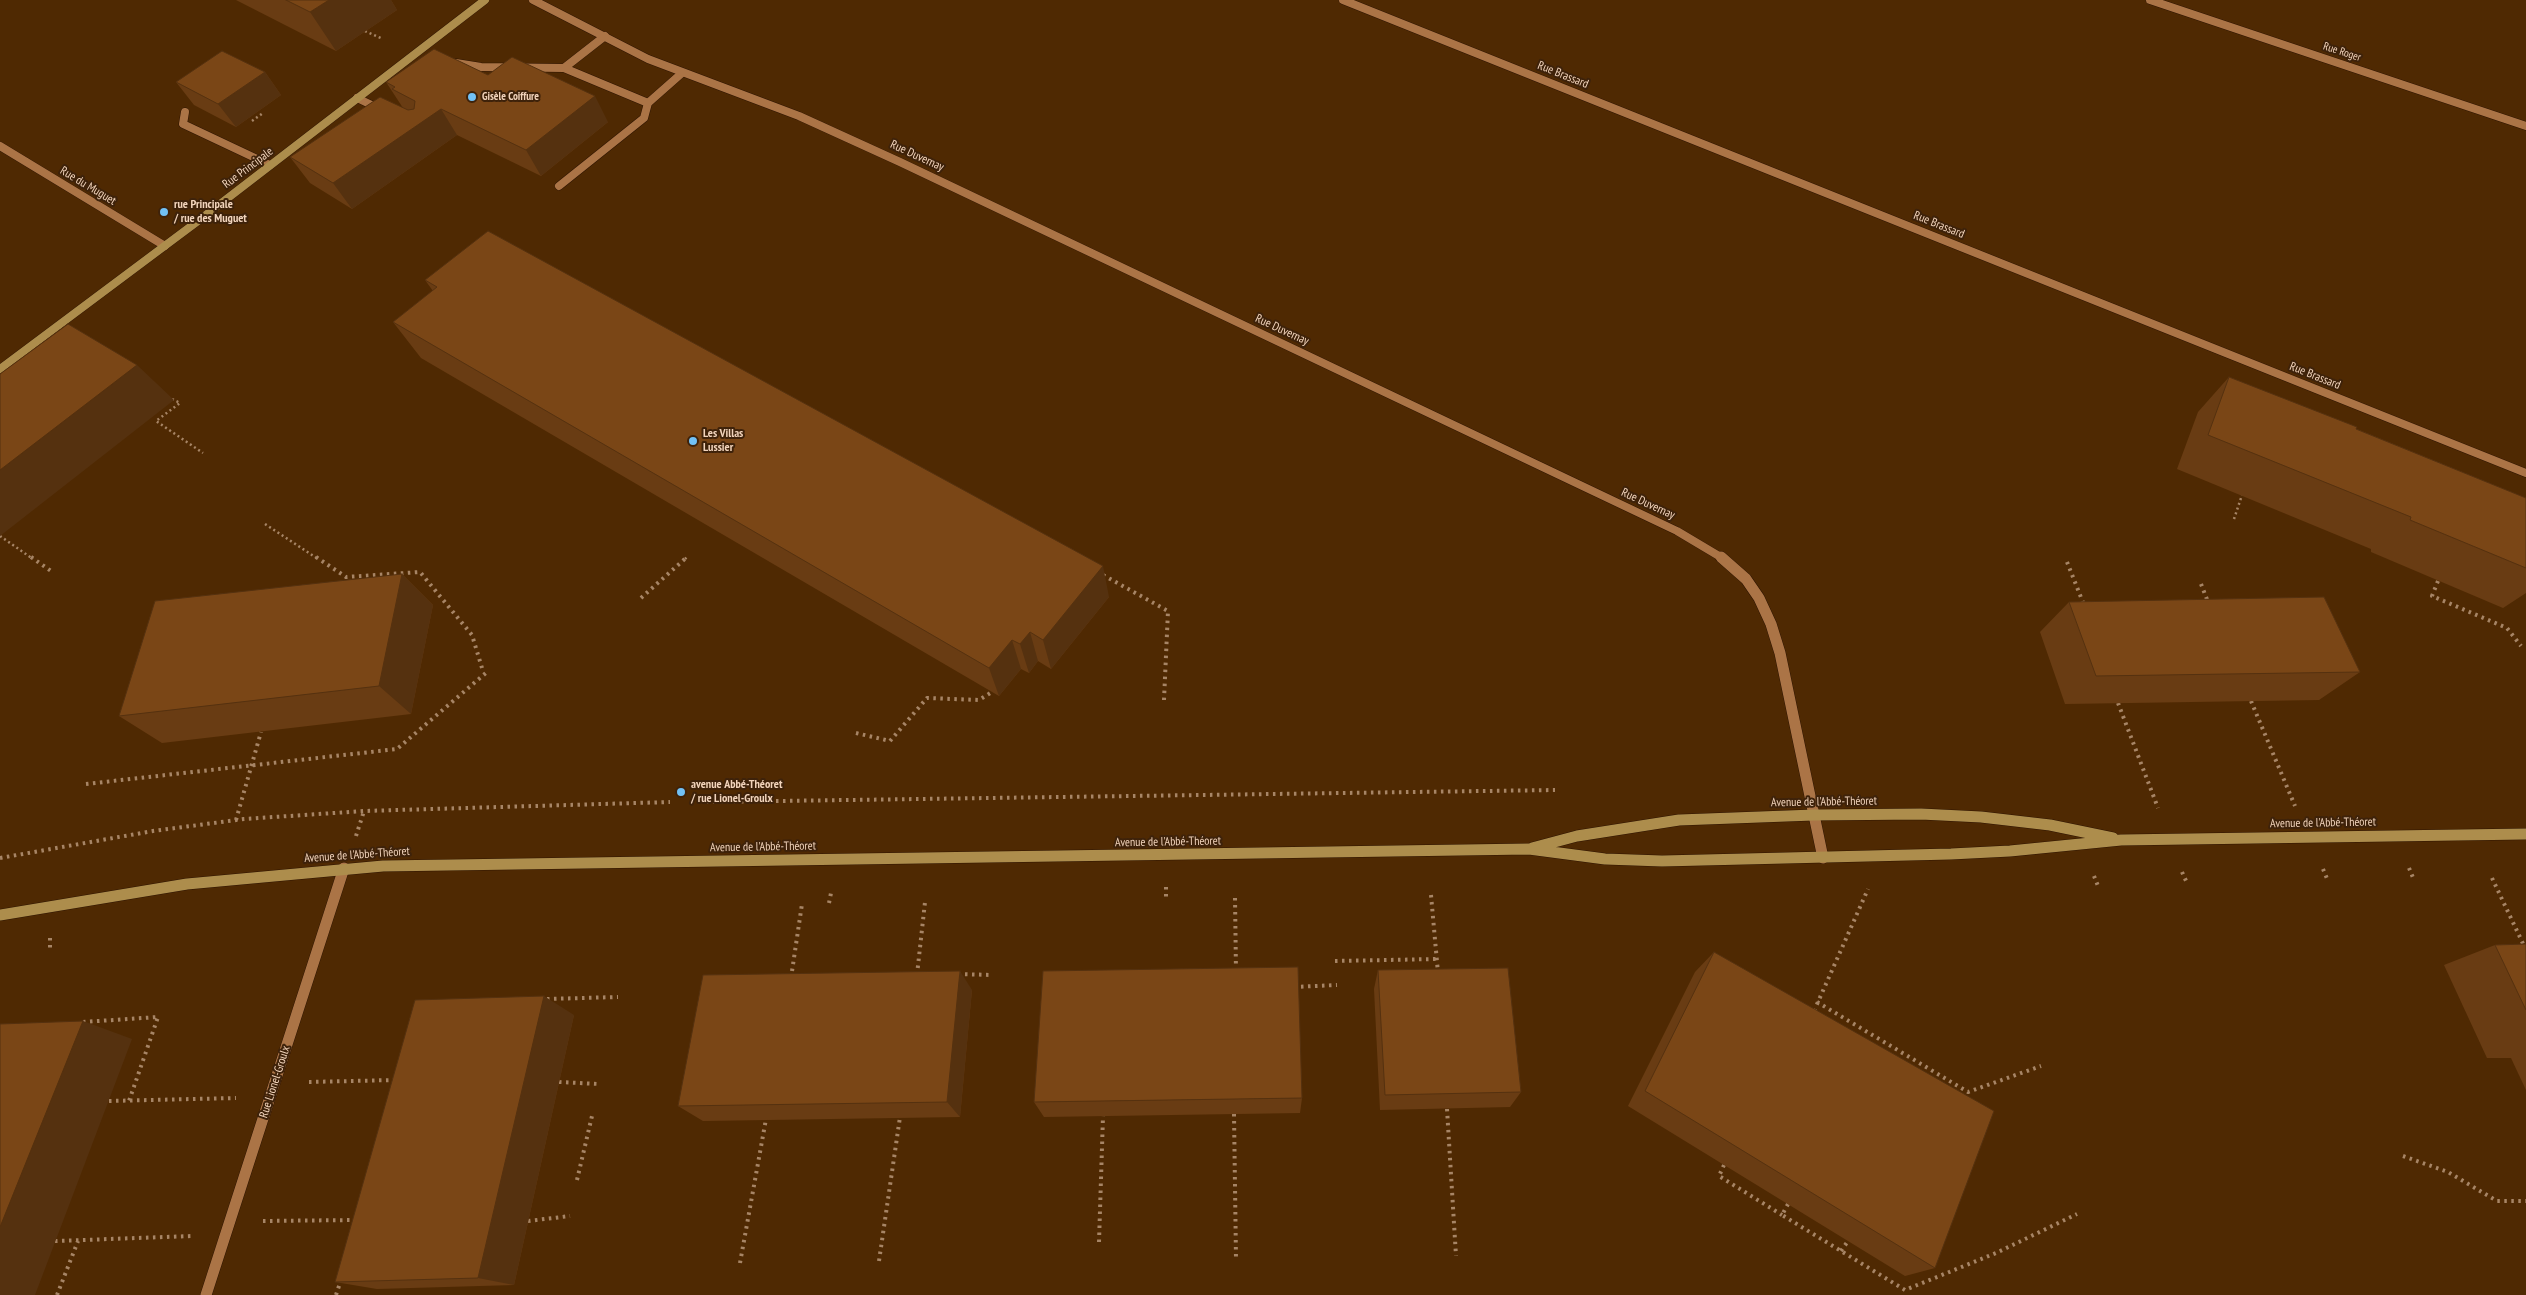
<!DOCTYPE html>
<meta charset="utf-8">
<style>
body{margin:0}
canvas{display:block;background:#4f2902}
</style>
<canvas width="2526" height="1295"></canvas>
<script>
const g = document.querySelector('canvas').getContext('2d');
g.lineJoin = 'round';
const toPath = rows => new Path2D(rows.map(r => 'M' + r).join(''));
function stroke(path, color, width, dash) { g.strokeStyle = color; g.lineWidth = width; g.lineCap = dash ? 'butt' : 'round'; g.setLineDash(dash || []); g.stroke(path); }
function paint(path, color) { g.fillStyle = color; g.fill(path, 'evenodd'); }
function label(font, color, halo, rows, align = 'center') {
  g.font = font + ' "PT Sans Narrow",sans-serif'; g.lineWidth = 4; g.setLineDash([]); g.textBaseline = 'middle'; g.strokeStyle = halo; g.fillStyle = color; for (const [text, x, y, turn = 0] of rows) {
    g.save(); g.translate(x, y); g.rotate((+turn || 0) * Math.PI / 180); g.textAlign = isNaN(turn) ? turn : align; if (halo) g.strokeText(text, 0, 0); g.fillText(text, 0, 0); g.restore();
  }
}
const lane = toPath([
 [605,36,564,68,648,103],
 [456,63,481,67,564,68],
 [357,98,380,109],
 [185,112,183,124,270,165],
 [559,186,644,118,648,103,682,73]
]);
const streetFar1 = toPath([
 [533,0,648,59,799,116,900,162,1677,531,1724,559],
 [1343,0,2526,473],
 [2150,0,2526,126],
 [0,146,165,246]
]);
const street = toPath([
 [1721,557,1746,579,1759,598,1771,624,1780,653,1823,858],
 [206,1295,344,868]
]);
const secondaryFar1 = toPath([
 [0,369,198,221,485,0]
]);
const secondary = toPath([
 [1532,848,1577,836,1679,820,1814,815,1921,814,1981,817,2050,825,2113,838],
 [0,915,187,884,383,866,1529,849,1605,859,1662,861,1951,854,2010,851,2121,840,2526,834]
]);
stroke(lane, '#2e1400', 9);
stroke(streetFar1, '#2e1400', 9);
stroke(street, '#2e1400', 12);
stroke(secondaryFar1, '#2e1400', 9);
stroke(secondary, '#2e1400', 12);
stroke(toPath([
 [365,31,383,39],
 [252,121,263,113],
 [172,399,180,403,156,421,203,453],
 [2234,519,2242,495],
 [265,524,318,559],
 [0,536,33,559],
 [685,559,688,556]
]), '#a78566', 2.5, [2, 3]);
stroke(toPath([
 [31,557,51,571],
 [316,557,346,577,420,572,472,635,482,668],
 [2067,562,2084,605],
 [1103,575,1168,611,1164,700],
 [2438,581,2432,596,2507,628,2521,646],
 [2201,584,2208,602],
 [641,598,687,557],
 [2251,701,2295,806],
 [2118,703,2158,808],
 [856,733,890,741,927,698,979,700,992,692],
 [86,784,397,749,487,672],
 [706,802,1555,790],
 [236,820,261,732],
 [356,836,364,811],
 [0,858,153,831,244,819,364,811,670,802],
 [2409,868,2414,880],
 [2323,869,2328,881],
 [2182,872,2187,883],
 [2094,876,2098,886],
 [2492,878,2526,950],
 [1166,887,1166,899],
 [1431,895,1438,973],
 [1235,898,1236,972],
 [829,903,831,893],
 [50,938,50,949],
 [1335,961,1437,959],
 [958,974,992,975],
 [917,975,925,902],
 [791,978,802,904],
 [1294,987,1337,985],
 [547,999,618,997],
 [1817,1002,1968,1092,2041,1066],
 [1814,1011,1868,889],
 [83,1022,158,1017,129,1101],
 [309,1082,395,1080],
 [559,1082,599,1084],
 [109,1101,236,1098],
 [1447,1109,1456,1256],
 [1234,1114,1236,1259],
 [2403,1156,2448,1172,2497,1201,2526,1201],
 [1724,1165,1719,1176,1782,1215],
 [577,1180,592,1116],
 [1788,1204,1782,1215,1905,1290,1996,1253,2077,1214],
 [263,1221,354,1220],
 [528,1221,570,1216],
 [55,1241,192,1236],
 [1099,1242,1103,1116],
 [1841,1251,1848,1241],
 [879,1261,900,1117],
 [740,1263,766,1119],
 [57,1295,78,1241],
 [336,1295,341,1280]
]), '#a78566', 4, [2.5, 4.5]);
stroke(lane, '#ab7446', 8);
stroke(streetFar1, '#ab7446', 8);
stroke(street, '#ab7446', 11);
stroke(secondaryFar1, '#ad8d4c', 8);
stroke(secondary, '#ad8d4c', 11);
paint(toPath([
 [236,0,391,0,397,10,336,51],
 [265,72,281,95,236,127,194,105,176,82],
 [488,75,608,122,541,176,457,135,352,209,310,183,290,157,403,108,386,82],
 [425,280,1109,597,1051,669,1038,661,1029,673,1021,669,999,696,421,358,393,322,433,291],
 [2229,377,2526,498,2526,593,2503,608,2371,552,2371,549,2177,469,2198,412],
 [402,574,433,605,411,714,162,743,119,716],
 [2069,602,2360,672,2319,700,2065,704,2040,632],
 [2526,944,2526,1090,2511,1058,2487,1058,2444,965,2495,945],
 [1714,952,1935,1268,1905,1276,1628,1106,1695,972],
 [1378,970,1521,1092,1510,1107,1380,1110,1374,989],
 [972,990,960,1117,703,1121,678,1106],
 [574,1015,514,1285,377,1289,335,1282],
 [1302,1098,1300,1113,1044,1117,1034,1102]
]), '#693c13');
paint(toPath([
 [329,0,391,0,397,10,336,51,310,12],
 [265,72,281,95,236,127,218,104],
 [595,96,608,122,541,176,526,150],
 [441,109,457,135,352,209,333,183],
 [137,365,174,400,0,536,0,470],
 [1103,566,1109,597,1051,669,1043,640],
 [402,574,433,605,411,714,379,686],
 [1030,632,1038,661,1029,673,1020,644],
 [1012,640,1021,669,999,696,989,668],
 [960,971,972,990,960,1117,947,1102],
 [544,996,574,1015,514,1285,478,1278],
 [83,1021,132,1039,35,1295,0,1295,0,1227]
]), '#55310f');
const building = toPath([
 [286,0,329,0,310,12,286,0],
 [434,49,488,75,512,57,595,96,526,150,441,109,333,183,290,157,380,97,408,110,414,109,415,101,392,89,395,87,386,82,434,49],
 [222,51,265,72,218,104,176,82,222,51],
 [488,231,1103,566,1043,640,1030,632,1020,644,1012,640,989,668,393,322,437,287,425,280,488,231],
 [68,324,137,365,0,470,0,374,68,324],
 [2229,377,2357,427,2356,429,2526,498,2526,568,2410,520,2411,517,2208,435,2229,377],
 [402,574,379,686,119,716,155,601,402,574],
 [2324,597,2360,672,2096,676,2069,602,2324,597],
 [2526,944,2526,1010,2495,945,2526,944],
 [1714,952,1994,1111,1935,1268,1645,1091,1714,952],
 [1298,967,1302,1098,1034,1102,1043,971,1298,967],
 [1508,968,1521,1092,1385,1095,1378,970,1508,968],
 [960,971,947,1102,678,1106,703,975,960,971],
 [544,996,478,1278,335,1282,415,1000,544,996],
 [83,1021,0,1227,0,1024,83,1021]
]);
paint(building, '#7a4616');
stroke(building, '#55310f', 1);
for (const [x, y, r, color] of [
 [472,97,5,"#72c1f5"],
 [164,212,5,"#72c1f5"],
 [693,441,5,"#72c1f5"],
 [681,792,5,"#72c1f5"]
]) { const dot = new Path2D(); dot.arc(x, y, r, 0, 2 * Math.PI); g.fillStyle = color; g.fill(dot); stroke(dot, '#3e220a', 2); }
label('11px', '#f2d4bc', '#3e220a', [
 ["Rue Roger",2342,52,18]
]);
label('bold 11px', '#f2d4bc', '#3e220a', [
 ["Gisèle Coiffure",482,97]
], 'left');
label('12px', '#f2d4bc', '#3e220a', [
 ["Rue Brassard",1563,75,22],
 ["Rue Duvernay",917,156,25],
 ["Rue Principale",248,168,-37],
 ["Rue du Muguet",88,186,31],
 ["Rue Brassard",1939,225,22],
 ["Rue Duvernay",1282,330,25],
 ["Rue Brassard",2315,376,22],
 ["Rue Duvernay",1648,504,25],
 ["Avenue de l'Abbé-Théoret",1824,802,-1],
 ["Avenue de l'Abbé-Théoret",2323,823,-1],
 ["Avenue de l'Abbé-Théoret",1168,842,-1],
 ["Avenue de l'Abbé-Théoret",763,847,-1],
 ["Avenue de l'Abbé-Théoret",357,855,-4],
 ["Rue Lionel-Groulx",275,1082,-72]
]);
label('bold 12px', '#f2d4bc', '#3e220a', [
 ["rue Principale",174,205],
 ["/ rue des Muguet",174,219],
 ["Les Villas",703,434],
 ["Lussier",703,448],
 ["avenue Abbé-Théoret",691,785],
 ["/ rue Lionel-Groulx",691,799]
], 'left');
</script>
